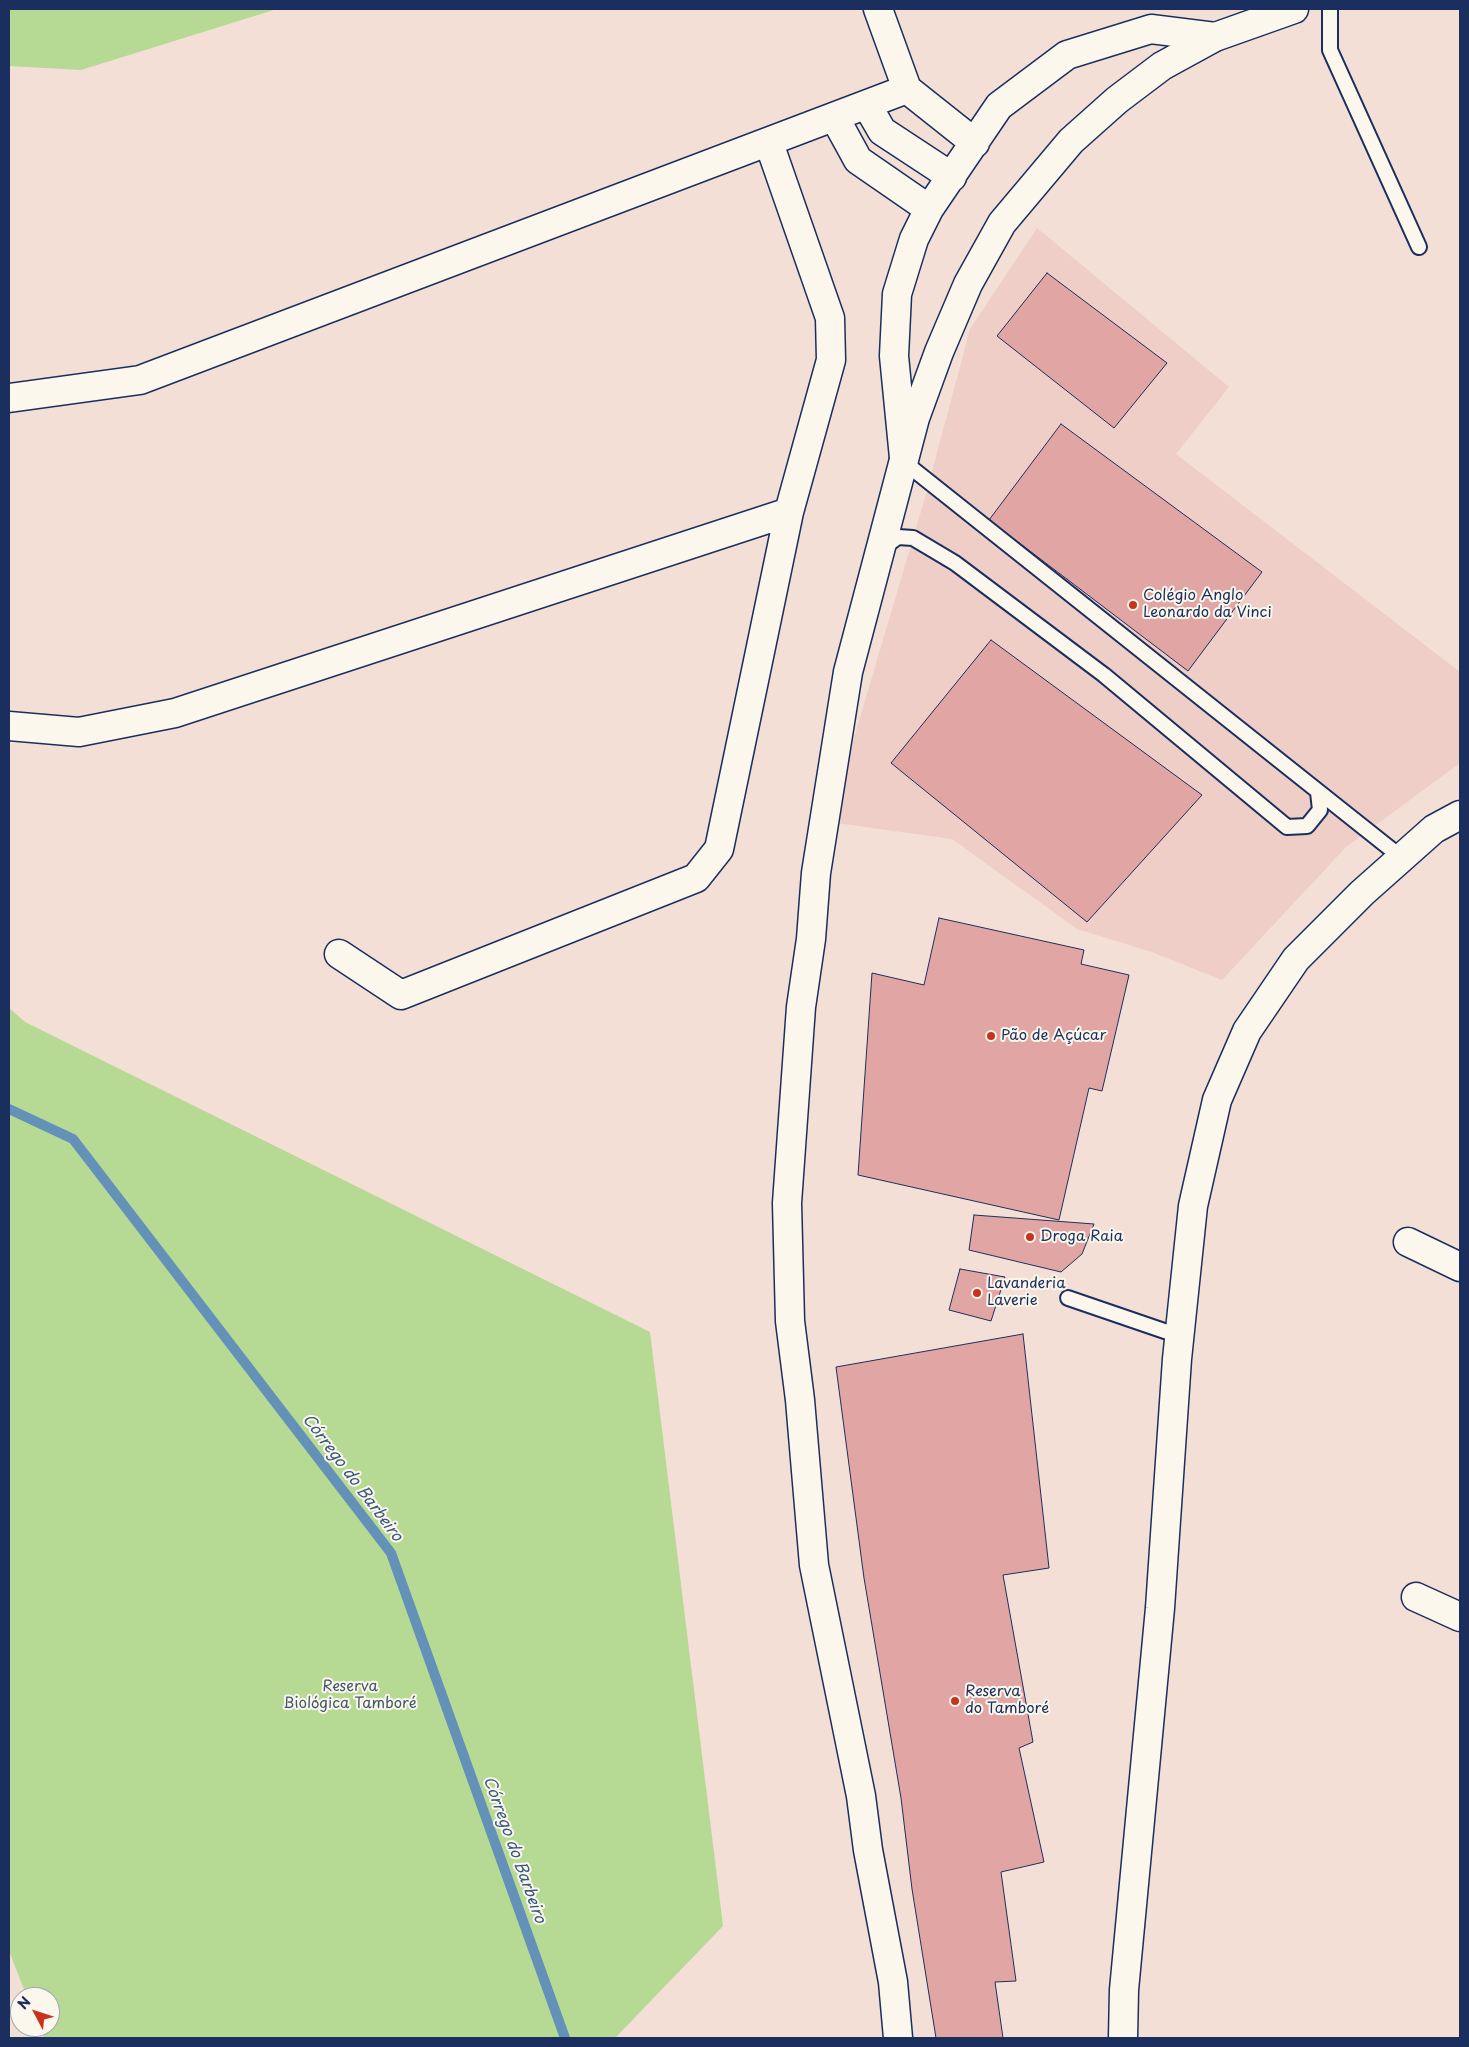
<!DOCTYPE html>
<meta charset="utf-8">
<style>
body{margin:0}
#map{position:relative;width:1469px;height:2047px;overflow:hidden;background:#f3dfd6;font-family:"Playpen Sans",sans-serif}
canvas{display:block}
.frame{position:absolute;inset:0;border:10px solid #1b2f5e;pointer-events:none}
.north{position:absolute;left:10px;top:1987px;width:50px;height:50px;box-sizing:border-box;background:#fbf7ec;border:1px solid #a1a7b3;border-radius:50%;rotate:310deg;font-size:14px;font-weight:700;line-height:20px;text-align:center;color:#1b2f5e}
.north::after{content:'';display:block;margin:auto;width:18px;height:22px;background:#c8321e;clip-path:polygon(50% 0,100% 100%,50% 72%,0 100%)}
</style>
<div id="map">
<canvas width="1469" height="2047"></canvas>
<div class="frame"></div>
<div class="north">N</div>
</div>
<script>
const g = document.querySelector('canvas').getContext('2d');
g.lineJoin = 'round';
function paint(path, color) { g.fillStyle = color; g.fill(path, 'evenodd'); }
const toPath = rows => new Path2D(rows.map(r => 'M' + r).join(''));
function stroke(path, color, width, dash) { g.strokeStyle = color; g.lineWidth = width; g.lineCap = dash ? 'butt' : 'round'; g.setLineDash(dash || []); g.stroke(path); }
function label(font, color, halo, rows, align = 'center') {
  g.font = font + ' "Playpen Sans",sans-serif'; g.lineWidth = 4; g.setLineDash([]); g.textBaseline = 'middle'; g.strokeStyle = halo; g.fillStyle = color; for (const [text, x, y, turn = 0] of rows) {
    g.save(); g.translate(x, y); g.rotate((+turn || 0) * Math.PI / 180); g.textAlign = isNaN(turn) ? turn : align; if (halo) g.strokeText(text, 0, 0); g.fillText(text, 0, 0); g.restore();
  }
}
paint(toPath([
 [1037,228,1229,387,1176,454,1460,672,1460,763,1346,847,1222,980,1152,952,1077,929,952,839,829,822,925,498,970,329]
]), '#eecec7');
paint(toPath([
 [9,9,277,9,81,70,9,66],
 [9,1008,25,1022,650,1332,723,1926,615,2038,44,2038,39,2027,50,2027,50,1997,27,1997,9,1951]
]), '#b6d994');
stroke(toPath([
 [9,1109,73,1139,391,1553,565,2038]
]), '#6391b8', 10);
const building = toPath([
 [1047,273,1167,363,1114,428,997,336,1047,273],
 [1061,424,1262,572,1188,671,989,520,1061,424],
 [991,640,1202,795,1087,922,891,763,991,640],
 [939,918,1084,950,1081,964,1129,975,1102,1091,1089,1088,1059,1220,858,1175,872,973,924,985,939,918],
 [974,1215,1094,1224,1082,1254,1061,1272,969,1250,974,1215],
 [960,1269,1005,1277,991,1321,949,1310,960,1269],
 [1023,1334,1049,1568,1003,1575,1033,1742,1019,1748,1044,1862,1001,1872,1016,1981,995,1982,1003,2038,936,2038,912,1889,901,1798,864,1578,836,1367,1023,1334]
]);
paint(building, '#e1a6a3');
stroke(building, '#1b2f5e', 1);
const service = toPath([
 [1330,9,1330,50,1419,247],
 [904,462,1402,858],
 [884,547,898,537,913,538,955,563,1104,675,1287,827,1307,826,1320,810,1318,792],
 [1068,1298,1179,1336]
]);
const minor = toPath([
 [878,9,907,89,975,143],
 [867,105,882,131,952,177],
 [835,118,858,160,929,209,914,239,897,294,894,356,904,458],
 [929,209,999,106,1067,55,1151,29,1215,37],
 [9,398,140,380,907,89],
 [9,726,79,732,175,713,789,512],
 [339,954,401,995,696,878,719,849,789,512,831,360,830,318,769,143],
 [1408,1242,1460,1267],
 [1416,1597,1460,1617]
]);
const secondary = toPath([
 [898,2038,893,1982,868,1850,861,1796,814,1565,800,1400,790,1321,787,1203,801,1007,811,939,816,873,848,672,915,418,939,352,968,284,1002,223,1071,141,1117,100,1162,66,1215,37,1294,9],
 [1123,2038,1124,1990,1160,1608,1177,1359,1193,1206,1217,1100,1247,1031,1296,959,1362,893,1434,829,1460,815]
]);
stroke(service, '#1b2f5e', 18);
stroke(minor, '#1b2f5e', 31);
stroke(secondary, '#1b2f5e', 31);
stroke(service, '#fbf7ec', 14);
stroke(minor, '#fbf7ec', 28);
stroke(secondary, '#fbf7ec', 28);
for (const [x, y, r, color] of [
 [1133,605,5,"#c8321e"],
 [991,1036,5,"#c8321e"],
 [1030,1237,5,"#c8321e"],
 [977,1293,5,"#c8321e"],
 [955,1701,5,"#c8321e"]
]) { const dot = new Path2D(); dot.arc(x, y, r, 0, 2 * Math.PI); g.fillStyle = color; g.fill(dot); stroke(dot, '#fbf7ec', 2); }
label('15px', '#1b2f5e', '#fbf7ec', [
 ["Colégio Anglo",1143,596],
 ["Leonardo da Vinci",1143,613],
 ["Pão de Açúcar",1001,1036],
 ["Droga Raia",1040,1237],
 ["Lavanderia",987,1284],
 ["Laverie",987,1301],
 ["Reserva",965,1692],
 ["do Tamboré",965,1709]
], 'left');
label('15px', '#425a6c', '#fbf7ec', [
 ["Reserva",350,1687],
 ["Biológica Tamboré",350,1704]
]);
label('italic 16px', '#395884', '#fbf7ec', [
 ["Córrego do Barbeiro",352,1478,53],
 ["Córrego do Barbeiro",514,1850,70]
]);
</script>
